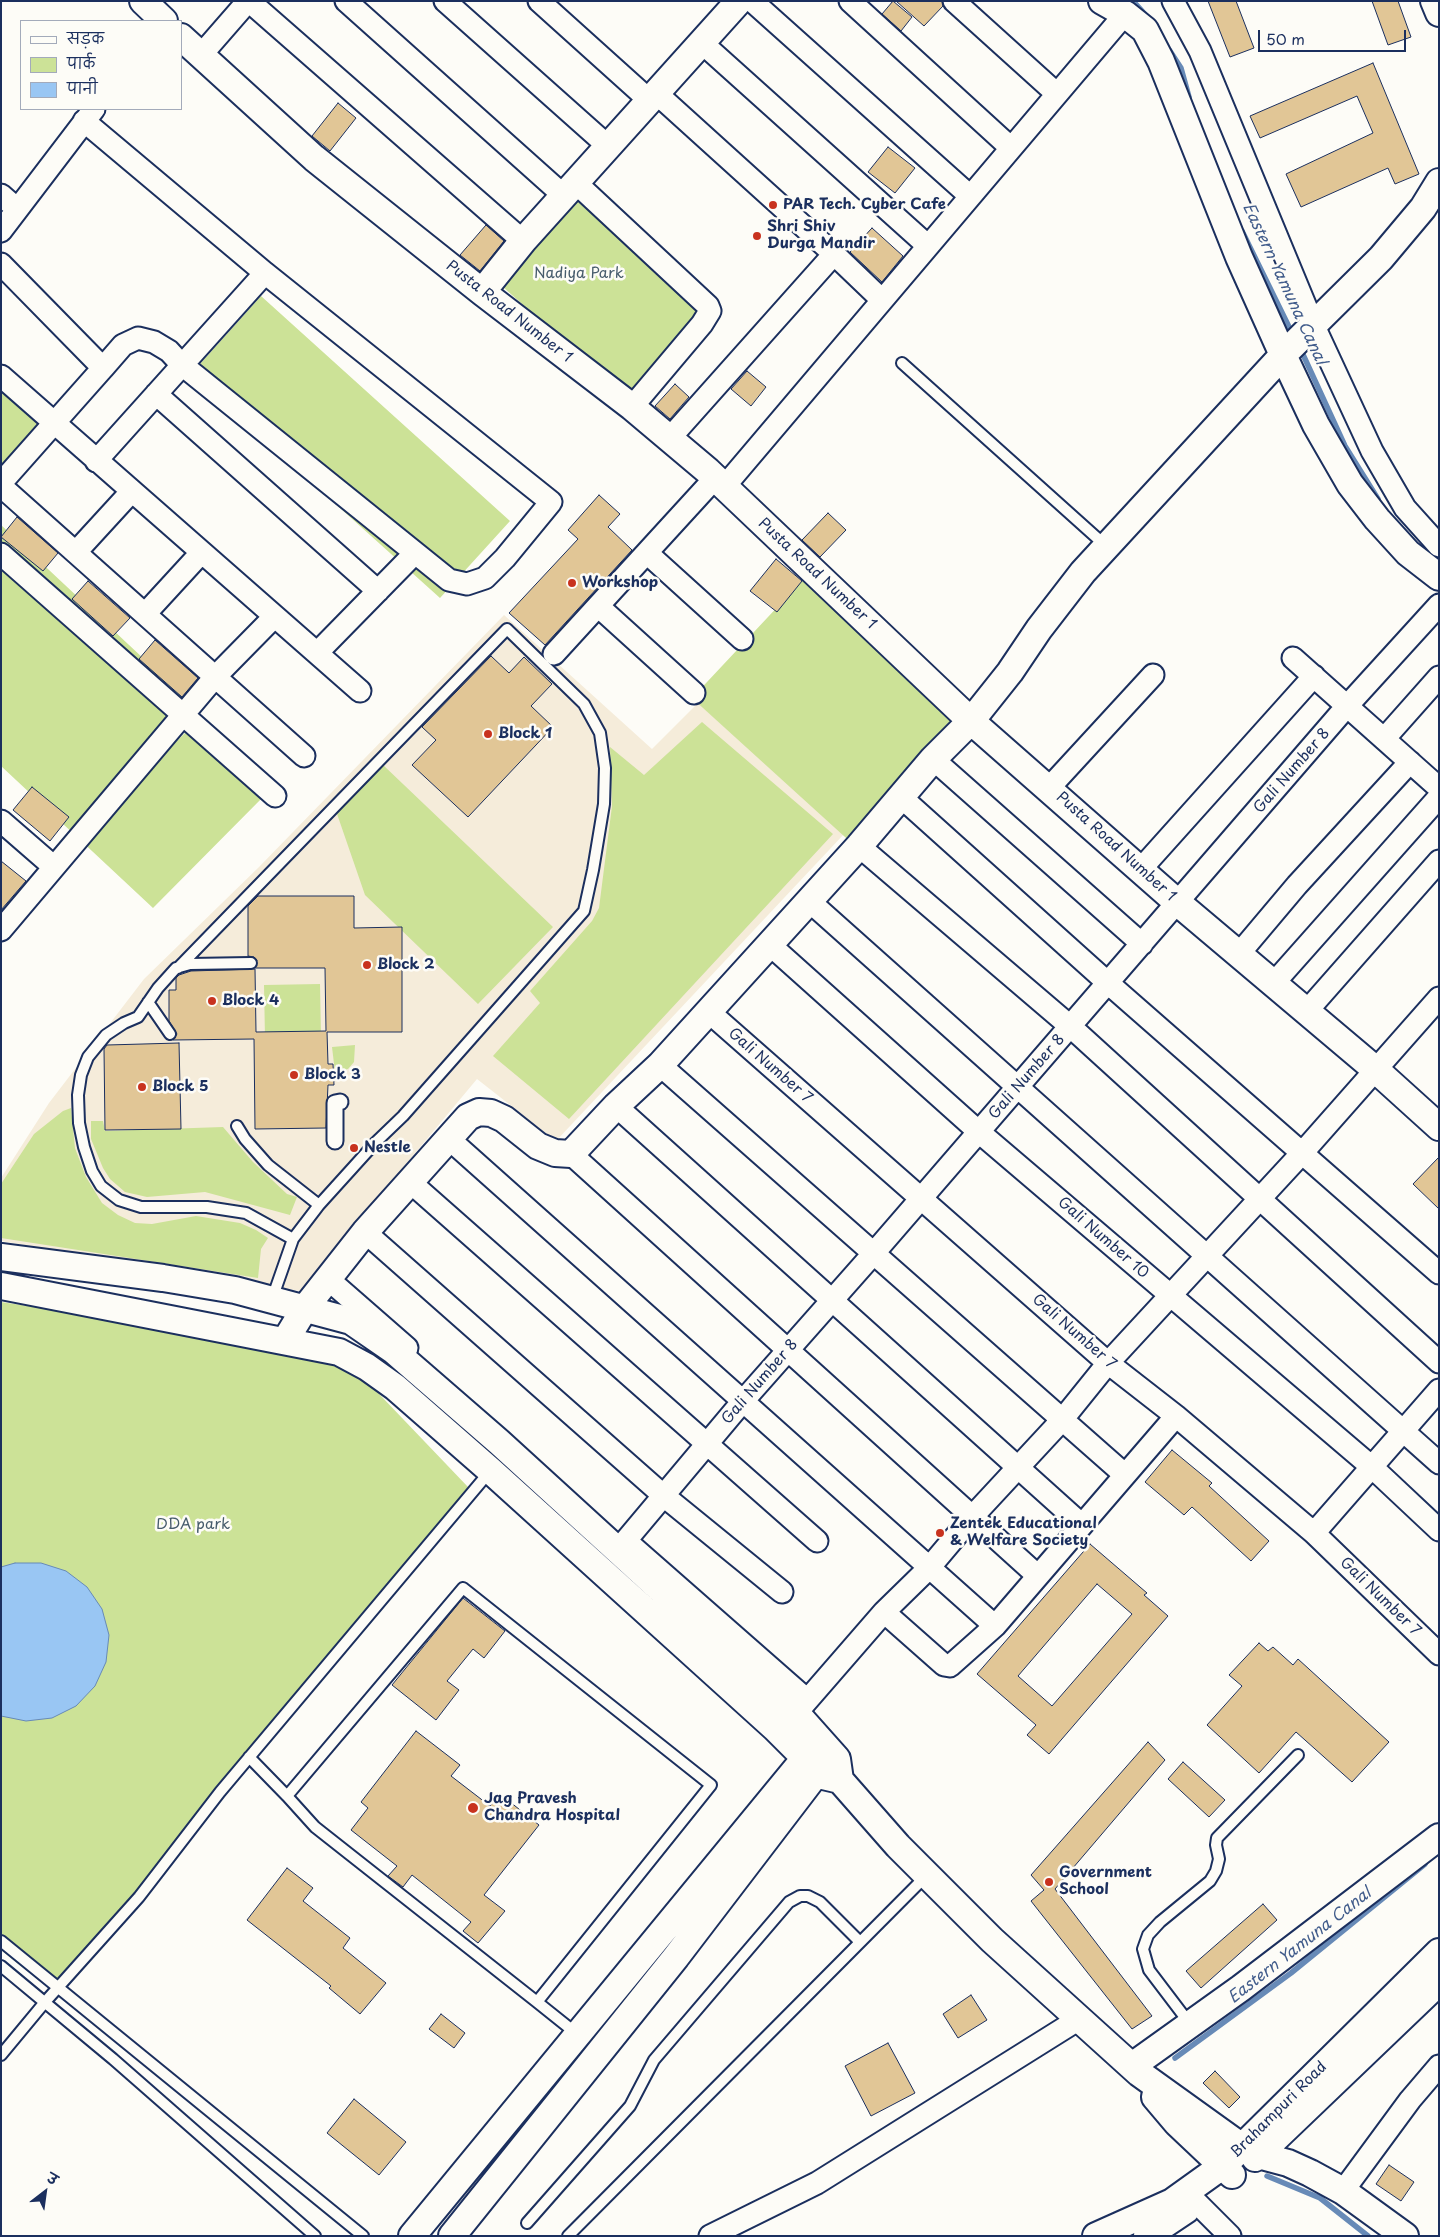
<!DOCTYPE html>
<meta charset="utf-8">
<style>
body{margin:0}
#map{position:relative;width:1440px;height:2237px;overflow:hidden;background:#fdfcf7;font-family:"Playpen Sans","Playpen Sans Deva",sans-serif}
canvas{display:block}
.frame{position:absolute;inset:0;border:2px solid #1b2f5e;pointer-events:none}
.legend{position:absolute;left:20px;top:20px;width:162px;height:90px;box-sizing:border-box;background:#fdfcf7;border:1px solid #a3aaba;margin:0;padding:6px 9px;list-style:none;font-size:15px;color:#1b2f5e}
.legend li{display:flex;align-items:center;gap:10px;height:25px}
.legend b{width:25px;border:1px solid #a3aaba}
.north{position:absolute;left:20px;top:2167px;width:50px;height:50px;-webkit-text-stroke:4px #fdfcf7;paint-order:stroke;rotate:30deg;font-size:14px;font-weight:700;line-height:20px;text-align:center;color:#1b2f5e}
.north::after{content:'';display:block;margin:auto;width:18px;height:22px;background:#1b2f5e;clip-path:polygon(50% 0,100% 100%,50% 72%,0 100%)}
.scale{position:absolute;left:1258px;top:30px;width:148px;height:22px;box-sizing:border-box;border:2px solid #1b2f5e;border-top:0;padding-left:6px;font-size:15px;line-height:18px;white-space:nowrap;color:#1b2f5e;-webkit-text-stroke:4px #fdfcf7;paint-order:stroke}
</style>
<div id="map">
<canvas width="1440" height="2237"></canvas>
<div class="frame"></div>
<ul class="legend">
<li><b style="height:6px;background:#fdfcf7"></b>सड़क</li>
<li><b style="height:14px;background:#cce297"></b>पार्क</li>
<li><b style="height:14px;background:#99c6f3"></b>पानी</li>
</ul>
<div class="north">उ</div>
<div class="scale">50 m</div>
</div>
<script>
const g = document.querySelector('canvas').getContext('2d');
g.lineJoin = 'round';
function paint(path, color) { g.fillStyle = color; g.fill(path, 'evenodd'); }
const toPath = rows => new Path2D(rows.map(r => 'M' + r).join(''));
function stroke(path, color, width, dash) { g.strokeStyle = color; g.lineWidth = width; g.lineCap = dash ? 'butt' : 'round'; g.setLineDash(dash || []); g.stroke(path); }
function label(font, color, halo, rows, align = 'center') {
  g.font = font + ' "Playpen Sans",sans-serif'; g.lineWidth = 5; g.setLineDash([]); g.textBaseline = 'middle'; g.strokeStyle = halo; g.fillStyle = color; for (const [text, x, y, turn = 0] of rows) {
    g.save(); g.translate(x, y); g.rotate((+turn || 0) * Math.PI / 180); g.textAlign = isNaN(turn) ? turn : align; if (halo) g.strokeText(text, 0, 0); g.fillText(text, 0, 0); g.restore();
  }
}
paint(toPath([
 [504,615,652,749,698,703,845,833,556,1141,477,1079,300,1291,1,1241,1,1178,49,1103,144,979,259,867]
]), '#f5ecda');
paint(toPath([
 [576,183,706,319,630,400,494,279],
 [261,296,510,521,440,598,191,374],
 [1,376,45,416,1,475],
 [1,525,192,704,86,831,192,726,266,794,153,908,1,766],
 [813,569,969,724,856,847,692,698],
 [702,722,833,834,569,1119,493,1056,540,1003,530,991,592,921,599,908,612,806,610,747,644,775],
 [382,764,553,927,478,1004,365,895,336,811],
 [320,984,321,1037,265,1038,264,985],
 [355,1045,354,1062,348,1069,335,1072,332,1047],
 [71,1108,75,1148,86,1177,102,1203,118,1215,135,1223,152,1224,196,1216,240,1223,256,1230,268,1238,261,1249,258,1278,1,1238,1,1184,34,1134,63,1111],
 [91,1121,103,1121,105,1131,223,1127,253,1162,287,1194,297,1197,290,1215,205,1192,147,1197,125,1192,110,1179,103,1168,91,1139],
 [1,1302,339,1352,468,1487,222,1794,56,1994,1,1950]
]), '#cce297');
const water = toPath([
 [15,1563,41,1563,66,1571,87,1587,102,1609,109,1635,106,1662,95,1686,76,1706,52,1718,26,1721,1,1716,1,1567,15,1563]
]);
paint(water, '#99c6f3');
stroke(water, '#678ab7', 1);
stroke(toPath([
 [1133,1,1152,22],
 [1170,51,1181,68,1189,97],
 [1242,231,1293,335],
 [1300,348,1345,446,1378,499],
 [1175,2058,1291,1973,1425,1864],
 [1267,2176,1320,2198,1368,2236]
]), '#678ab7', 5.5);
const building = toPath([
 [893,1,912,17,901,31,882,14,893,1],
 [896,1,942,1,943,6,924,26,896,1],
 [1208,1,1236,1,1254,48,1230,57,1208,1],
 [1372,1,1398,1,1411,37,1388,45,1372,1],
 [1373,63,1419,174,1395,184,1388,168,1301,207,1286,174,1373,133,1357,96,1260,138,1250,116,1373,63],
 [338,103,356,118,330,151,312,136,338,103],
 [888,147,915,168,895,193,868,172,888,147],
 [486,225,504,241,480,271,460,255,486,225],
 [872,228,903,256,882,282,850,252,872,228],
 [747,371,766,387,751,406,731,389,747,371],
 [675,384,689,397,670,419,655,406,675,384],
 [599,495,620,514,608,527,632,550,545,645,509,613,578,539,568,530,599,495],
 [828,513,846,530,820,557,802,540,828,513],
 [17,517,58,553,43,571,1,537,17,517],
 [776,559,802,581,777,612,750,591,776,559],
 [88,581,130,618,113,636,72,599,88,581],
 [155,640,198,678,182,697,139,659,155,640],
 [491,656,509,673,524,657,552,684,531,706,553,727,468,817,412,765,436,740,422,727,491,656],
 [32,787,69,817,50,841,13,810,32,787],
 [1,861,26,881,1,910,1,861],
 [258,896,354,896,354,928,402,927,402,1032,327,1032,328,1064,333,1064,334,1085,328,1085,326,1128,255,1129,254,1039,173,1040,177,1034,169,1021,169,990,176,990,176,978,179,975,191,971,255,969,256,1032,326,1031,325,968,255,968,257,960,254,957,248,956,248,906,258,896],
 [179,1043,181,1129,105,1130,104,1049,107,1045,179,1043],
 [1439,1157,1439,1209,1413,1184,1439,1157],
 [1172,1450,1212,1483,1209,1486,1269,1541,1251,1561,1192,1507,1184,1515,1145,1482,1172,1450],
 [1090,1544,1147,1593,1144,1595,1168,1616,1049,1754,1027,1735,1036,1725,977,1674,1090,1544],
 [1097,1584,1132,1614,1052,1706,1018,1676,1097,1584],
 [463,1598,505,1631,484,1658,473,1649,447,1681,459,1690,436,1720,392,1685,463,1598],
 [1259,1643,1268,1651,1273,1647,1293,1665,1298,1659,1389,1742,1352,1782,1296,1732,1259,1773,1207,1725,1242,1686,1229,1675,1259,1643],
 [416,1731,460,1765,451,1776,490,1806,500,1794,539,1825,484,1895,505,1911,478,1943,463,1931,471,1922,412,1875,403,1887,388,1876,397,1866,351,1830,368,1808,361,1802,416,1731],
 [1148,1742,1165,1760,1055,1889,1152,2016,1132,2029,1031,1901,1044,1890,1031,1875,1148,1742],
 [1183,1762,1225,1800,1209,1817,1168,1779,1183,1762],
 [287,1868,313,1888,303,1901,350,1938,343,1948,386,1983,360,2014,329,1988,331,1986,247,1920,287,1868],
 [1263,1904,1277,1920,1201,1988,1186,1971,1263,1904],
 [971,1995,987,2020,958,2038,943,2014,971,1995],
 [441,2014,465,2033,454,2048,429,2029,441,2014],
 [888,2043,915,2093,871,2116,845,2066,888,2043],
 [1215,2071,1240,2097,1229,2108,1203,2083,1215,2071],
 [354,2099,406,2142,379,2175,327,2133,354,2099],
 [1389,2165,1414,2182,1401,2201,1376,2184,1389,2165]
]);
paint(building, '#e1c696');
stroke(building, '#1b2f5e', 1);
const service = toPath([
 [902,363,1106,546],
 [251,963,190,964,176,968,158,988,138,1017,124,1023,106,1035,88,1057,81,1075,78,1095,79,1123,84,1147,92,1171,101,1186,119,1200,141,1207,207,1207,246,1213,293,1239],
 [178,968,507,629,584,704,600,733,605,768,604,804,593,870,584,911,403,1116,376,1142,319,1205,293,1239,272,1299],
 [148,1002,170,1034],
 [237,1126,245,1139,268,1165,319,1205],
 [249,1757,287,1796],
 [1,1941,363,2236],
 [1,1966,113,2059,315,2236],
 [537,2002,711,1785,463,1588,287,1796,315,1827,537,2002,577,2034],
 [1190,2024,1149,1970,1143,1949,1148,1935,1160,1922,1210,1881,1216,1871,1219,1859,1216,1845,1217,1838,1298,1755],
 [1,2055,45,2002,139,1897,220,1792,491,1470],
 [527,2223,630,2106,654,2060,789,1902,800,1896,808,1896,820,1902,860,1942],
 [568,2236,927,1875]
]);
const pedestrian = toPath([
 [335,1141,335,1103,340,1102]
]);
const minor = toPath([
 [249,1,523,241],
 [346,1,563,195],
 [445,1,609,147],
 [539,1,649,100],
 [752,1,970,196],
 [850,1,1011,148],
 [954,1,1057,94],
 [1173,1,1200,51,1313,324,1372,451,1405,508,1439,546],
 [701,42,928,246],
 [201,55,248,1],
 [655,92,834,254,882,300],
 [84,121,265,273,551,502,505,558,485,578,467,584,449,580,181,364,169,351,154,342,138,338,123,345,103,368],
 [576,183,708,306,710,311,702,324,632,407],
 [1,195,17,209],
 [1,231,94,109],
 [1,264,103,368,1,483],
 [1,376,360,691],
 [156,394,378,591],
 [669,439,834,254],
 [96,461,265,273],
 [1,486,304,756],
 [724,487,1125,14],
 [76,552,131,492],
 [647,553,742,639],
 [1,554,275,796],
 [598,606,694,693],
 [145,614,201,553],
 [317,653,415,553],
 [554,654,715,478],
 [1293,658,1439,788],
 [1384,739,1439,677],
 [933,759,1142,944],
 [1049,788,1153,675],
 [901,797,1108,983,1439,1273],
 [1,821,54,867],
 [859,846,1071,1027,1439,1362],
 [1140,870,1314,676],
 [808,900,1439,1463],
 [1,930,215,677,274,617],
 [769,944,979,1132,1373,1468,1439,1530],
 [1238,955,1297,885,1410,762],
 [1273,984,1439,797],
 [709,1012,1108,1363,1176,1416,1314,1533,1439,1654],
 [1306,1012,1439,861],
 [660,1065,1124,1474],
 [616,1106,1082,1525],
 [448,1138,995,1626],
 [571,1154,1038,1576],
 [409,1181,817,1541],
 [365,1232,664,1496,782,1592],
 [328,1279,407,1348],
 [1314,1533,1439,1390],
 [627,1542,807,1700],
 [617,1551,743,1401,873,1254,1347,706,1439,605],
 [884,1612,929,1568,972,1517,1062,1420,1108,1363,1303,1152,1439,998],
 [798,1711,884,1612,944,1665,950,1666,995,1626,1176,1416],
 [1343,2191,1410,2100,1439,2066],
 [1186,2192,1230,2236],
 [710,2236,817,2183,1079,2019]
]);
const tertiary = toPath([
 [143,1,164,21],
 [1102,1,1125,14,1145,30,1161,61,1239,257,1283,355,1316,425,1350,484,1377,519,1408,553,1439,577],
 [1434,1,1439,13],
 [181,37,314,158,482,292,632,407,708,471,971,721,1178,903,1376,1070,1439,1127],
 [482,292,523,241,739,1],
 [1,1257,163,1278,235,1290,351,1321,393,1350,499,1442,796,1713,837,1759,840,1780,898,1846,992,1940,1139,2073,1242,2147,1258,2155,1288,2163,1310,2173,1343,2191,1405,2236],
 [1,1286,339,1352,367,1367,395,1387,491,1471,775,1728,823,1776,840,1780],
 [285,1341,305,1308,365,1232,468,1117,479,1112,491,1113,504,1119,538,1146,555,1153,571,1154,616,1106,660,1065,859,846,933,759,971,721,1010,672,1039,629,1083,572,1283,355,1381,258,1423,208,1439,182],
 [1132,2066,1241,1988,1439,1837],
 [1155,2097,1177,2123,1232,2175],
 [1255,2158,1439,1982],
 [412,2236,815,1746],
 [452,2236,676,1957,828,1758],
 [1096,2236,1172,2202,1225,2164,1439,1952],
 [1147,2236,1186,2210]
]);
stroke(service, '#1b2f5e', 14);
stroke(pedestrian, '#1b2f5e', 19);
stroke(minor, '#1b2f5e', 25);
stroke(tertiary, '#1b2f5e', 30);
stroke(service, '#fdfcf7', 10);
stroke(pedestrian, '#fdfcf7', 15);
stroke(minor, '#fdfcf7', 21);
stroke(tertiary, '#fdfcf7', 26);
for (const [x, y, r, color] of [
 [773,205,5,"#c8321e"],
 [757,236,5,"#c8321e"],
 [572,583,5,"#c8321e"],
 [488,734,5,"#c8321e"],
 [367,965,5,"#c8321e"],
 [212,1001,5,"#c8321e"],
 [294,1075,5,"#c8321e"],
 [142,1087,5,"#c8321e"],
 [354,1148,5,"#c8321e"],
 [940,1533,5,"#c8321e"],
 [473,1808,6,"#c8321e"],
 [1049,1882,5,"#c8321e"]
]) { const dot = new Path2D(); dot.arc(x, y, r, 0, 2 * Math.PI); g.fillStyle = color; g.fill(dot); stroke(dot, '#fdfcf7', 2); }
label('bold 15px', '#1b2f5e', '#fdfcf7', [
 ["PAR Tech. Cyber Cafe",783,205],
 ["Shri Shiv",767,227],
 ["Durga Mandir",767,244],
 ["Workshop",582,583],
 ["Block 1",498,734],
 ["Block 2",377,965],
 ["Block 4",222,1001],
 ["Block 3",304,1075],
 ["Block 5",152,1087],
 ["Nestle",364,1148],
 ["Zentek Educational",950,1524],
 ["& Welfare Society",950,1541],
 ["Jag Pravesh",484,1799],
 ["Chandra Hospital",484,1816],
 ["Government",1059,1873],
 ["School",1059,1890]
], 'left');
label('15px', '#475c6c', '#fdfcf7', [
 ["Nadiya Park",579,274],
 ["DDA park",193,1525]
]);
label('15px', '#1b2f5e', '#fdfcf7', [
 ["Pusta Road Number 1",509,312,38],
 ["Pusta Road Number 1",817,574,43],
 ["Gali Number 8",1292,771,-49],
 ["Pusta Road Number 1",1116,847,42],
 ["Gali Number 7",770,1066,41],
 ["Gali Number 8",1027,1077,-49],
 ["Gali Number 10",1103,1238,41],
 ["Gali Number 7",1074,1332,41],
 ["Gali Number 8",760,1382,-49],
 ["Gali Number 7",1380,1597,44],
 ["Brahampuri Road",1279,2110,-45]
]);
label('italic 16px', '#415c8b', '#fdfcf7', [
 ["Eastern Yamuna Canal",1284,284,65],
 ["Eastern Yamuna Canal",1300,1946,-38]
]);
</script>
